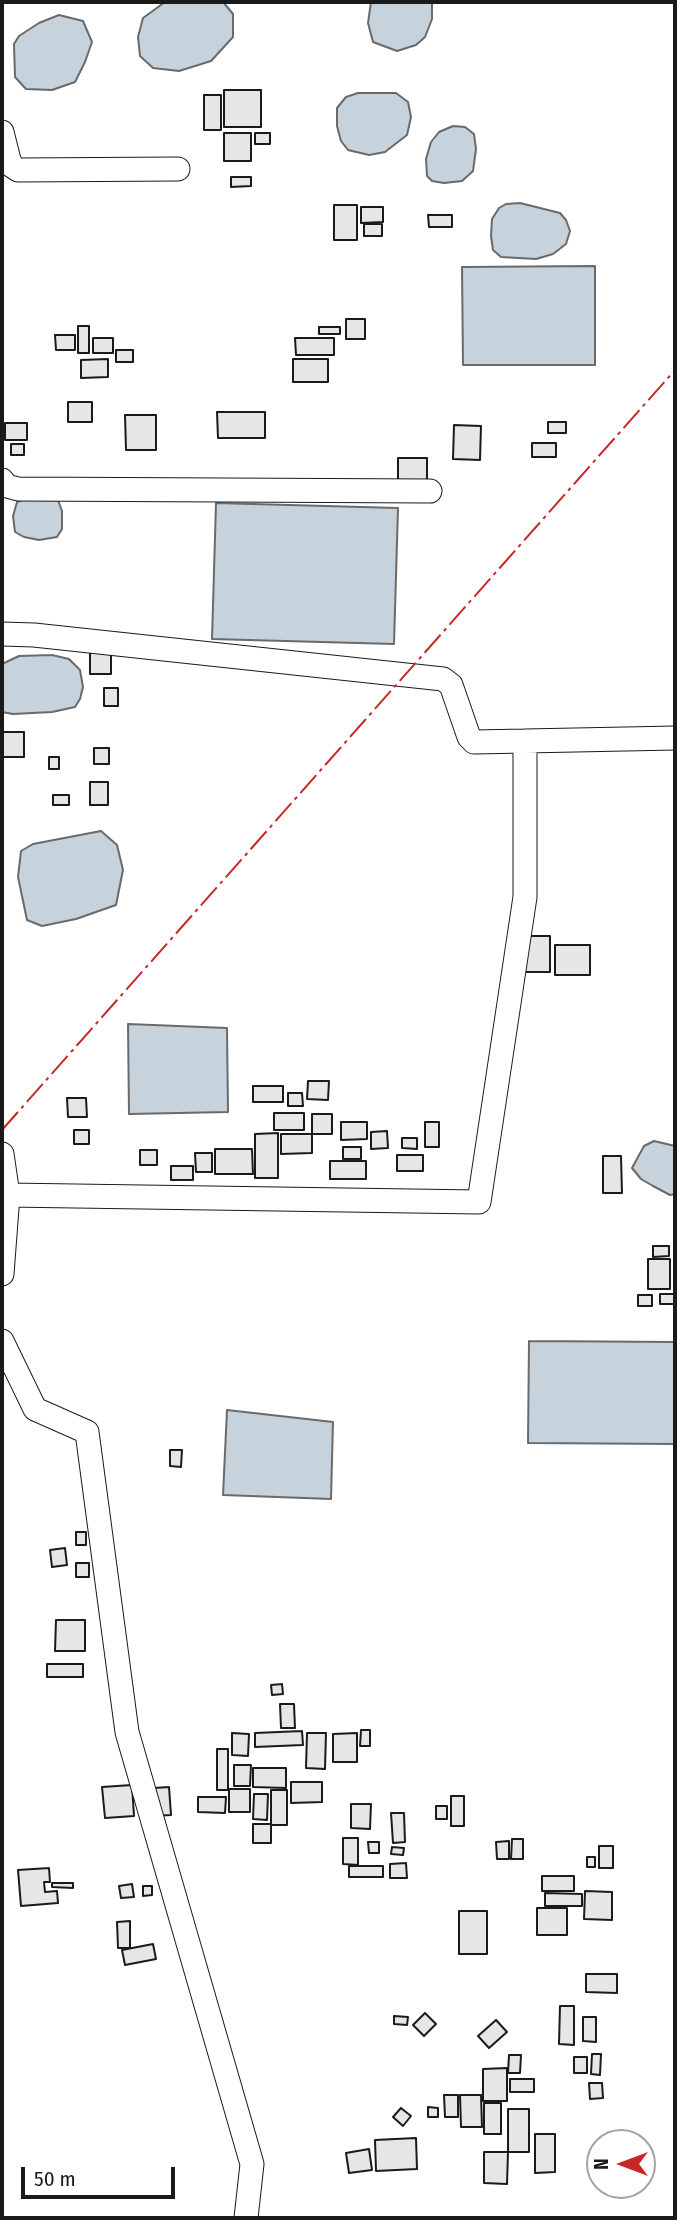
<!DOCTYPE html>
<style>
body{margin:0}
#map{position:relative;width:677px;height:2220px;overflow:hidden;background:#fff;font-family:"Fira Sans Condensed",sans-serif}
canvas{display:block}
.frame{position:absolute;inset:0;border:4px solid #1a1a1a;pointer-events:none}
.north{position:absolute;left:586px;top:2129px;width:70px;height:70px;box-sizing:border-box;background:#fff;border:2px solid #a3a3a3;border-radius:50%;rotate:270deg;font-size:19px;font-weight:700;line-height:28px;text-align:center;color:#1a1a1a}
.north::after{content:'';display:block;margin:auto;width:24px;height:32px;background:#c62828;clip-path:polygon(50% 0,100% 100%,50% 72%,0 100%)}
.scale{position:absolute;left:21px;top:2167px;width:154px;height:32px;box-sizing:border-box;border:4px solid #1a1a1a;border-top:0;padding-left:9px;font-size:21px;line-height:24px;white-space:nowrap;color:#1a1a1a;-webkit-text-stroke:5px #fff;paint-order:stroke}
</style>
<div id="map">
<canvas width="677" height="2220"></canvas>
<div class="frame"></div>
<div class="north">N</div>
<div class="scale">50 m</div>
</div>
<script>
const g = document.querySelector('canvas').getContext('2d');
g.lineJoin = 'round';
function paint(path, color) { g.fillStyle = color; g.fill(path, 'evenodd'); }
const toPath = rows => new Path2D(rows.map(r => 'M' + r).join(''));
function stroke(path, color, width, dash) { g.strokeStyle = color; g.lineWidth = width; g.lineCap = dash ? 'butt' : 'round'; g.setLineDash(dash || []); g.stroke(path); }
const water = toPath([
 [165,2,223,2,233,14,233,37,211,61,179,71,153,68,140,56,138,37,143,18,165,2],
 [371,2,432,2,432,19,425,37,416,45,397,51,373,42,368,23,371,2],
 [59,15,83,21,92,42,85,62,75,82,52,90,26,89,15,77,14,44,19,36,39,23,59,15],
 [358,93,396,93,408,102,411,117,407,135,385,152,369,155,348,150,341,141,337,126,337,108,346,97,358,93],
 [453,126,465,127,474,134,476,149,473,171,462,181,444,183,432,181,427,176,426,159,431,142,439,132,453,126],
 [520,203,560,213,566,220,570,231,566,244,553,254,536,259,501,257,493,250,491,236,492,219,499,208,506,204,520,203],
 [595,266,595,365,463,365,462,267,595,266],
 [28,498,58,500,62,511,62,529,57,537,39,540,24,537,15,532,13,516,17,502,28,498],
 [216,503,398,508,394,644,212,639,216,503],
 [52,655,69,659,80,670,83,687,80,699,75,707,52,712,13,714,2,712,2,664,19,656,52,655],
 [101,831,117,845,123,870,116,905,76,919,42,926,27,920,18,877,21,851,33,844,101,831],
 [128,1024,227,1028,228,1112,129,1114,128,1024],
 [654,1141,675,1146,675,1194,670,1195,653,1186,641,1179,632,1168,644,1146,654,1141],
 [529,1341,675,1342,675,1444,528,1443,529,1341],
 [227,1410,333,1422,331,1499,223,1495,227,1410]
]);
paint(water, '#c6d2dc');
stroke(water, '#6a6a6a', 2);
const building = toPath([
 [224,90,261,90,261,127,224,127,224,90],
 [204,95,221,95,221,130,204,130,204,95],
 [224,133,251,133,251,161,224,161,224,133],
 [255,133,270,133,270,144,255,144,255,133],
 [231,177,251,177,251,186,231,187,231,177],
 [334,205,357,205,357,240,334,240,334,205],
 [361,207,383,207,383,222,361,223,361,207],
 [428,215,452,215,452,227,429,227,428,215],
 [364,224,382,224,382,236,364,236,364,224],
 [346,319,365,319,365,339,346,339,346,319],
 [78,326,89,326,89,353,78,353,78,326],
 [319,327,340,327,340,334,319,334,319,327],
 [55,335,75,335,75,350,56,350,55,335],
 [93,338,113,338,113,353,93,353,93,338],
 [295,338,334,338,334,355,296,355,295,338],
 [116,350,133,350,133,362,116,362,116,350],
 [108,359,108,377,81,378,81,360,108,359],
 [293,359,328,359,328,382,293,382,293,359],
 [68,402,92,402,92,422,68,422,68,402],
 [217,412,265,412,265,438,218,438,217,412],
 [125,415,156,415,156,450,126,450,125,415],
 [548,422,566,422,566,433,548,433,548,422],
 [5,423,27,423,27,440,5,440,5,423],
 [454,425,481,426,480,460,453,459,454,425],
 [532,443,556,443,556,457,532,457,532,443],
 [11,444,24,444,24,455,11,455,11,444],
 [398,458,427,458,427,483,398,482,398,458],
 [111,648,111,674,90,674,90,649,111,648],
 [104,688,118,688,118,706,104,706,104,688],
 [2,732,24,732,24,757,2,757,2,732],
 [94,748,109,748,109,764,94,764,94,748],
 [49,757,59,757,59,769,49,769,49,757],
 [90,782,108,782,108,805,90,805,90,782],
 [53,795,69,795,69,805,53,805,53,795],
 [525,936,550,936,550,972,525,972,525,936],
 [555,945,590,945,590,975,555,975,555,945],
 [308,1081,329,1081,328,1100,307,1099,308,1081],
 [253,1086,283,1086,283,1102,253,1102,253,1086],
 [288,1093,302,1093,303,1106,288,1106,288,1093],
 [67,1098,86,1098,87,1117,68,1117,67,1098],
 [274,1113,304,1113,304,1130,274,1130,274,1113],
 [312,1114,332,1114,332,1134,312,1134,312,1114],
 [341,1122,367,1122,367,1139,341,1140,341,1122],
 [425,1122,439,1122,439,1147,425,1147,425,1122],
 [74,1130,89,1130,89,1144,74,1144,74,1130],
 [387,1131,388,1148,371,1149,371,1132,387,1131],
 [278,1133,278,1178,255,1178,255,1134,278,1133],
 [281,1134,312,1134,312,1153,281,1154,281,1134],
 [402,1138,417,1138,417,1149,402,1148,402,1138],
 [343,1147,361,1147,361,1159,343,1159,343,1147],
 [215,1149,252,1149,253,1174,215,1174,215,1149],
 [140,1150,157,1150,157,1165,140,1165,140,1150],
 [195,1153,212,1153,212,1172,196,1172,195,1153],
 [397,1155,423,1155,423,1171,397,1171,397,1155],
 [603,1156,621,1156,622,1193,603,1193,603,1156],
 [330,1161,366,1161,366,1179,330,1179,330,1161],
 [171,1166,193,1166,193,1180,171,1180,171,1166],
 [653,1246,669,1246,669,1256,653,1257,653,1246],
 [648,1259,670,1259,670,1289,648,1289,648,1259],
 [660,1294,675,1294,675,1304,660,1304,660,1294],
 [638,1295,652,1295,652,1306,638,1306,638,1295],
 [170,1450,182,1450,181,1467,170,1466,170,1450],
 [76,1532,86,1532,86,1545,76,1545,76,1532],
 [65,1548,67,1565,52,1567,50,1550,65,1548],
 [76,1563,89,1563,89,1577,76,1577,76,1563],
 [56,1620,85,1620,85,1651,55,1651,56,1620],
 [47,1664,83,1664,83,1677,47,1677,47,1664],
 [282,1684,283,1694,272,1695,271,1685,282,1684],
 [280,1704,294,1704,295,1728,281,1728,280,1704],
 [361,1730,370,1730,370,1746,360,1746,361,1730],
 [302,1731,303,1745,255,1747,255,1733,302,1731],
 [232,1733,249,1734,248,1756,232,1755,232,1733],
 [307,1733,326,1733,325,1769,306,1768,307,1733],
 [357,1733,357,1762,333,1762,333,1734,357,1733],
 [217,1749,228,1749,228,1790,217,1790,217,1749],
 [234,1765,251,1765,250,1786,234,1786,234,1765],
 [253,1768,286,1768,286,1788,253,1787,253,1768],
 [291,1782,322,1782,322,1802,291,1803,291,1782],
 [132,1785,134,1816,105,1818,102,1787,132,1785],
 [169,1787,171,1815,155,1816,154,1788,169,1787],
 [229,1789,250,1789,250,1812,229,1812,229,1789],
 [271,1790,287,1790,287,1825,271,1825,271,1790],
 [254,1794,268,1794,267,1820,253,1819,254,1794],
 [451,1796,464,1796,464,1826,451,1826,451,1796],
 [198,1797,226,1797,225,1813,198,1812,198,1797],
 [351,1804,371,1804,370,1829,351,1828,351,1804],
 [436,1806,447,1806,447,1819,436,1819,436,1806],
 [391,1813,404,1813,405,1842,393,1843,391,1813],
 [253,1824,271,1824,271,1843,253,1843,253,1824],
 [343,1838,358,1838,358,1865,343,1864,343,1838],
 [512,1839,523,1839,523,1859,511,1859,512,1839],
 [509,1841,509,1859,497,1859,496,1842,509,1841],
 [368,1842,379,1842,379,1853,369,1853,368,1842],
 [599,1846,613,1846,613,1868,599,1868,599,1846],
 [392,1847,404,1848,403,1855,391,1854,392,1847],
 [587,1857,595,1857,595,1867,587,1867,587,1857],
 [406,1863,407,1878,390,1878,390,1864,406,1863],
 [349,1866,383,1866,383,1877,349,1877,349,1866],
 [49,1868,50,1882,44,1882,45,1892,57,1891,58,1903,21,1906,18,1870,49,1868],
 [542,1876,574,1876,574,1891,542,1891,542,1876],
 [52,1883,73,1883,73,1888,52,1887,52,1883],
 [132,1884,134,1897,121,1898,119,1886,132,1884],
 [143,1886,152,1886,152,1895,143,1896,143,1886],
 [585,1891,612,1892,612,1920,584,1919,585,1891],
 [545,1893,582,1894,582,1906,545,1906,545,1893],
 [537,1908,567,1908,567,1935,537,1935,537,1908],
 [459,1911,487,1911,487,1954,459,1954,459,1911],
 [130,1921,130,1948,118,1948,117,1922,130,1921],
 [153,1944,156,1959,125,1965,122,1950,153,1944],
 [586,1974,617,1974,617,1993,586,1992,586,1974],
 [560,2006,574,2006,574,2045,559,2044,560,2006],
 [425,2013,436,2024,424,2036,413,2025,425,2013],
 [394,2016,408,2017,407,2025,394,2024,394,2016],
 [583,2017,596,2017,596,2042,583,2041,583,2017],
 [496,2020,507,2032,489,2048,478,2036,496,2020],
 [592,2054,601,2054,600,2075,591,2074,592,2054],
 [509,2055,521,2055,520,2073,508,2073,509,2055],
 [574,2057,587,2057,587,2073,574,2073,574,2057],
 [507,2068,507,2101,483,2101,483,2069,507,2068],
 [510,2079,534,2079,534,2092,510,2092,510,2079],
 [589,2083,602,2083,603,2098,590,2099,589,2083],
 [444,2095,458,2095,458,2117,445,2117,444,2095],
 [460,2095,481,2095,482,2127,461,2127,460,2095],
 [484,2103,501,2103,501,2134,484,2134,484,2103],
 [428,2107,438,2108,438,2117,428,2117,428,2107],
 [401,2108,411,2116,403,2126,393,2117,401,2108],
 [508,2109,529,2109,529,2152,508,2152,508,2109],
 [535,2134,555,2134,555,2172,535,2173,535,2134],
 [416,2138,417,2169,376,2171,375,2140,416,2138],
 [369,2149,372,2170,349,2173,346,2153,369,2149],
 [484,2152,508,2152,507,2184,484,2183,484,2152]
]);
paint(building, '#e6e6e6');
stroke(building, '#1a1a1a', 2);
const minor = toPath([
 [2,132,9,160,12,166,18,170,178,169],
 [2,480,7,486,18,489,430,491],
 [2,634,34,635,443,679,451,685,469,737,474,742,525,741,525,897,479,1202,8,1195],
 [525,741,675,738],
 [2,1154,8,1195,2,1274],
 [2,1341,35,1409,87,1432,127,1732,252,2164,246,2218]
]);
stroke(minor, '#1a1a1a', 25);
stroke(minor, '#fff', 23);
stroke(toPath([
 [2,1130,675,370]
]), '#c62828', 2, [24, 5, 3.5, 5]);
</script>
